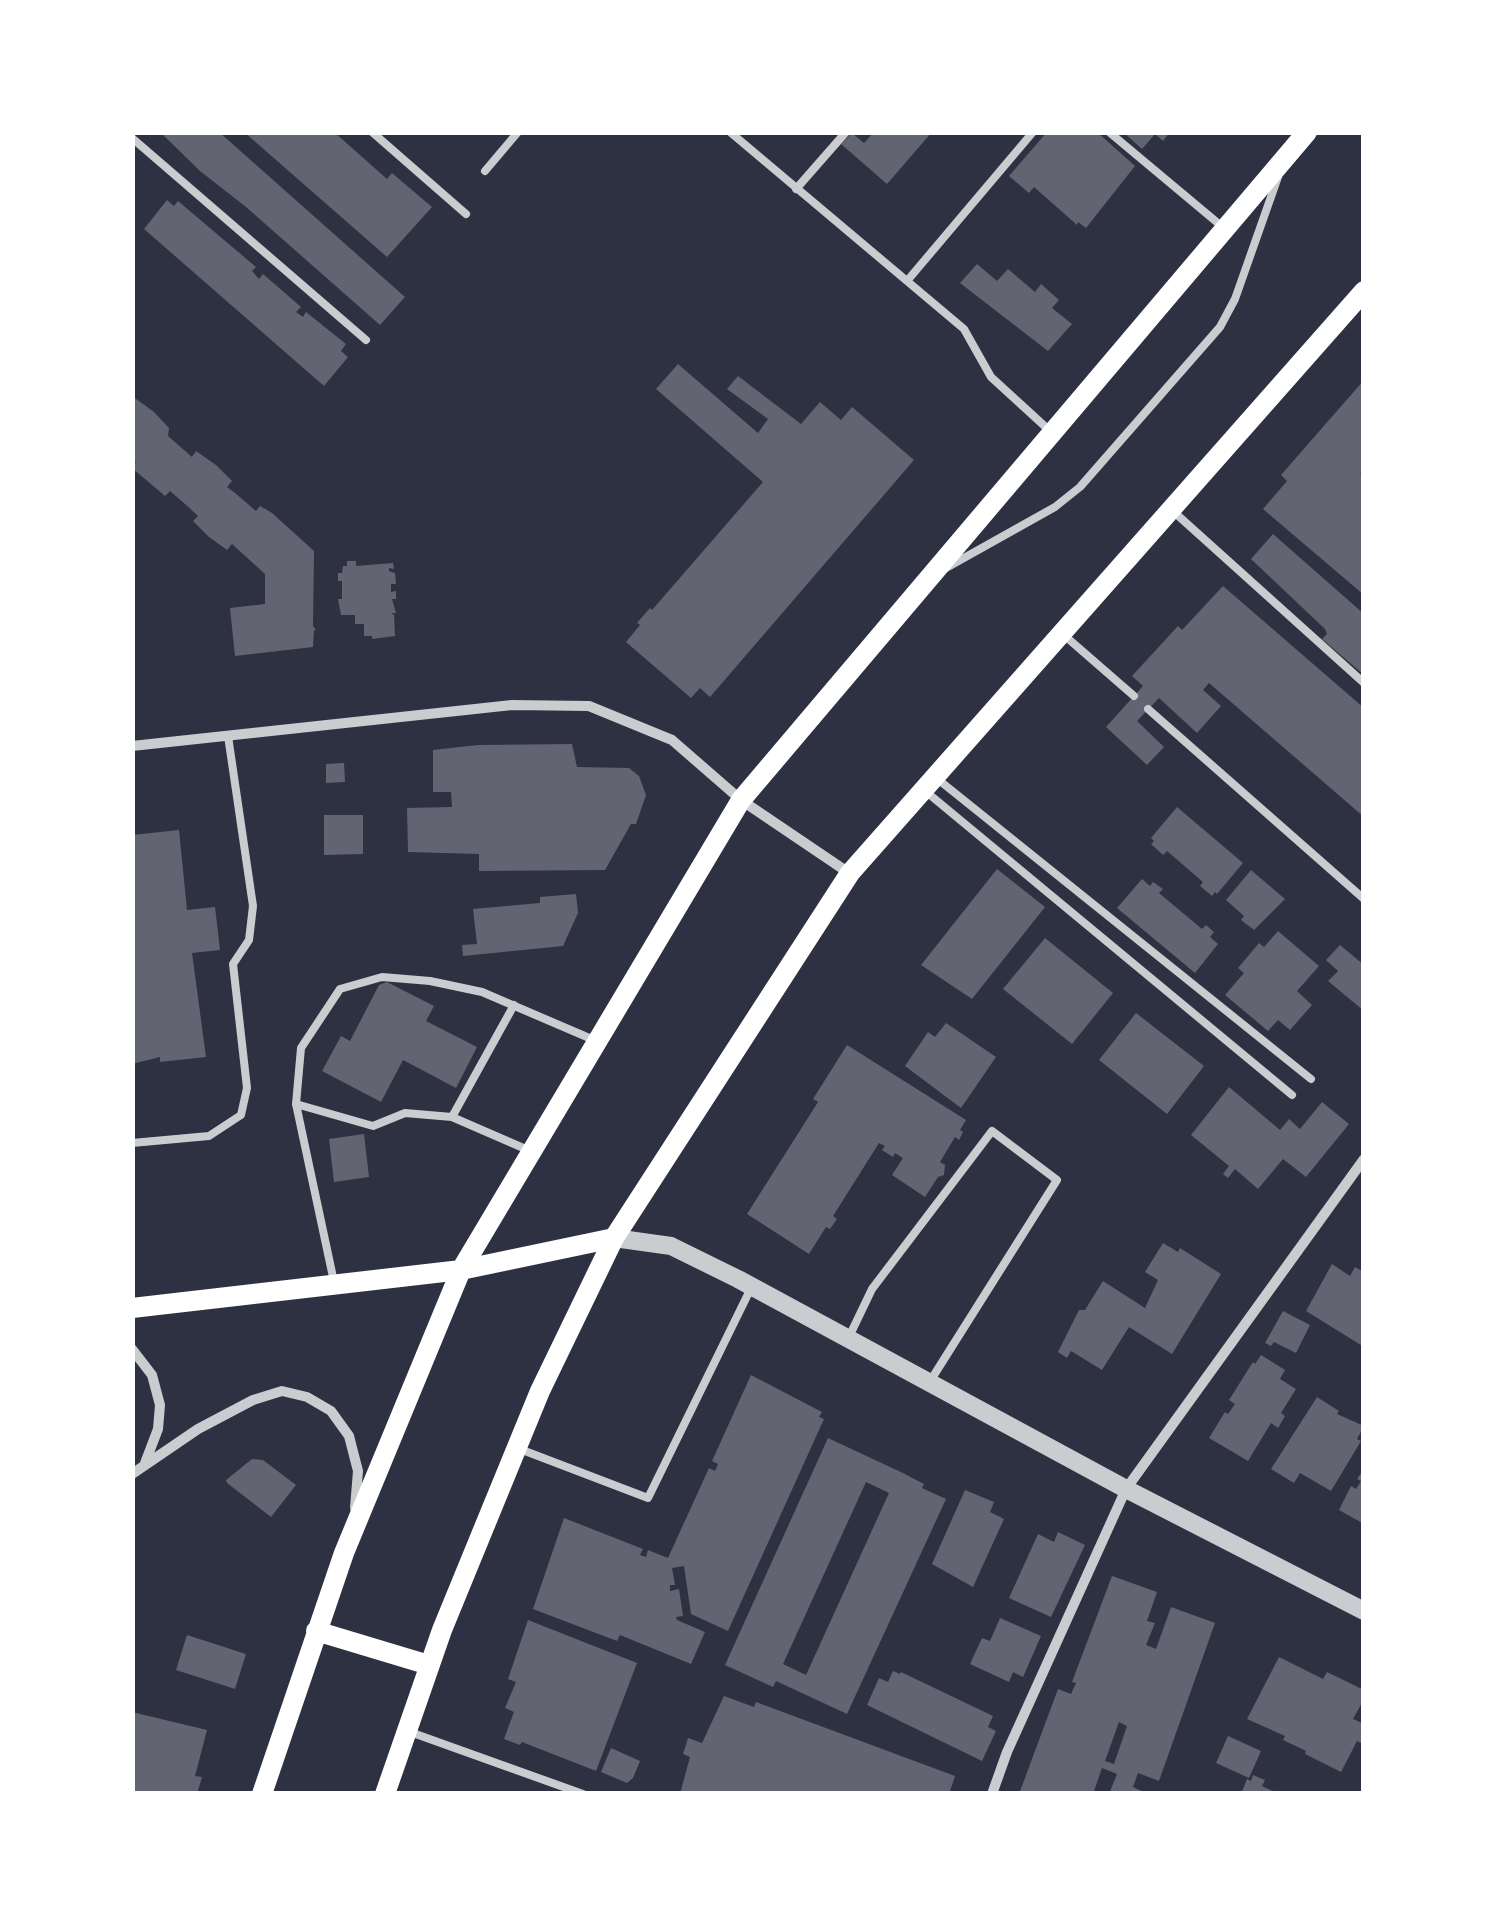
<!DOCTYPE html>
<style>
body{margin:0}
#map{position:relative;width:1496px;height:1926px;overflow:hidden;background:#2d3142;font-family:Raleway,sans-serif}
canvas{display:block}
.frame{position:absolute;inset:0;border:135px solid #fff;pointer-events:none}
</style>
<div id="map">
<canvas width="1496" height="1926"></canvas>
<div class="frame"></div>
</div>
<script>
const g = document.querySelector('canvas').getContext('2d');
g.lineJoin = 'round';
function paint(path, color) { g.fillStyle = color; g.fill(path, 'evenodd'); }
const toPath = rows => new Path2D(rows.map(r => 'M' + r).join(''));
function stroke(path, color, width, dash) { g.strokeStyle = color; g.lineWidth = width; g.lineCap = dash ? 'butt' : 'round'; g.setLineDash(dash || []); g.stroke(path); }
paint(toPath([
 [160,132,219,132,405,297,380,325,246,207,200,171],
 [244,132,334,132,387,179,392,173,432,207,387,257],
 [874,132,932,132,887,184,841,144,852,133,864,143],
 [1047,132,1097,132,1135,166,1086,228,1078,222,1077,225,1034,187,1029,193,1009,176],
 [1123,132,1170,132,1163,141,1155,134,1142,149],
 [167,200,174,206,178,201,256,267,252,271,259,279,263,274,301,307,296,312,303,317,306,312,346,344,341,351,348,357,324,386,144,229],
 [977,264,997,281,1008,269,1035,292,1041,284,1059,300,1052,308,1072,324,1048,351,960,283],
 [678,364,758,433,768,419,727,389,738,376,801,424,820,402,841,420,852,407,914,460,710,697,700,688,691,698,626,642,640,625,637,623,650,608,652,610,763,482,656,389],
 [1364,380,1364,470,1360,474,1364,477,1364,595,1263,509,1287,481,1281,475],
 [132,396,154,412,169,428,168,436,192,457,196,451,216,465,232,481,227,487,235,493,256,511,260,506,272,513,314,551,313,626,316,630,314,630,313,647,235,656,230,608,265,604,265,574,232,544,227,550,209,537,193,521,198,516,185,504,170,491,165,496,132,468,136,462,132,459],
 [1273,534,1364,614,1364,675,1322,639,1327,634,1325,629,1251,559],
 [347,561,356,561,356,566,393,563,394,569,389,568,389,571,395,573,396,584,391,584,391,592,396,591,396,599,392,599,396,613,391,613,394,615,395,636,372,639,372,636,364,636,364,624,355,624,355,615,341,615,338,599,342,599,342,581,338,581,338,573,342,573,343,566,347,566],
 [1223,586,1364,708,1364,817,1209,683,1203,690,1221,706,1197,733,1159,698,1137,721,1164,747,1147,765,1106,727,1143,686,1132,676,1178,626,1182,630],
 [572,744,577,767,629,768,639,776,646,795,636,824,631,824,605,870,479,871,479,854,408,852,407,808,452,807,451,792,433,792,433,750,478,745],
 [344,763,345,782,326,783,326,764],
 [1177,807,1243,863,1217,894,1215,892,1212,896,1200,886,1203,882,1167,851,1163,855,1151,844,1154,841,1151,838],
 [324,815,363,815,363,854,324,855],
 [179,830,187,910,215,907,220,950,192,953,206,1057,160,1062,160,1057,132,1064,132,835],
 [997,869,1045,907,972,999,921,965],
 [1251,870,1285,899,1254,930,1241,920,1244,916,1226,900],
 [1142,879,1150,886,1153,882,1163,889,1159,893,1202,929,1206,925,1214,932,1210,937,1218,944,1195,973,1117,908],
 [576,894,578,913,563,946,463,956,462,945,477,944,473,909,540,903,540,897],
 [1278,931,1319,966,1297,991,1312,1005,1290,1030,1278,1020,1268,1031,1225,995,1244,973,1238,968,1259,943,1264,947],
 [1045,938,1113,993,1072,1044,1003,989],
 [1340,945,1364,965,1364,1011,1328,981,1338,971,1326,960],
 [387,982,434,1006,426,1021,477,1047,456,1088,403,1060,381,1102,322,1071,341,1036,350,1041,379,985],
 [1136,1013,1204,1066,1167,1114,1099,1060],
 [946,1023,996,1057,961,1108,905,1066,928,1032,935,1037],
 [847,1045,966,1120,960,1130,963,1132,959,1140,955,1137,940,1162,945,1165,944,1175,938,1177,925,1197,892,1175,903,1158,895,1153,893,1157,882,1150,885,1146,879,1143,833,1216,837,1219,830,1229,826,1227,809,1254,747,1214,818,1102,813,1099],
 [1229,1087,1280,1130,1289,1119,1300,1129,1322,1102,1349,1124,1306,1177,1283,1159,1258,1189,1235,1169,1228,1178,1223,1174,1229,1166,1191,1135],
 [364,1134,369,1177,334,1182,329,1139],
 [1163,1243,1178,1252,1180,1248,1221,1274,1172,1354,1129,1327,1102,1370,1071,1351,1067,1358,1058,1352,1079,1310,1085,1310,1103,1281,1145,1308,1158,1280,1145,1272],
 [1332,1264,1350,1276,1355,1267,1364,1272,1364,1347,1306,1311],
 [1283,1311,1310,1325,1296,1353,1274,1342,1271,1346,1265,1343],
 [1261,1355,1285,1370,1280,1379,1296,1389,1281,1413,1285,1416,1278,1428,1271,1423,1248,1461,1209,1438,1225,1412,1228,1414,1235,1404,1229,1400,1253,1362,1255,1364],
 [751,1375,822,1412,819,1417,824,1419,728,1631,691,1614,684,1566,672,1568,675,1585,670,1585,670,1591,679,1589,683,1616,676,1617,677,1620,705,1632,691,1664,620,1635,617,1641,533,1609,564,1518,643,1549,640,1555,646,1557,648,1550,668,1558,709,1468,715,1471,718,1464,712,1461],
 [1317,1397,1339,1411,1337,1414,1364,1426,1357,1439,1361,1441,1331,1491,1300,1473,1294,1483,1271,1469],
 [828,1438,903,1473,924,1484,922,1488,946,1499,847,1714,776,1681,773,1687,725,1665],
 [866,1482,889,1493,806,1675,783,1664],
 [252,1459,263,1460,296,1485,271,1517,227,1483,226,1480],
 [1364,1469,1364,1524,1339,1510,1351,1486,1356,1489,1361,1481,1357,1479],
 [965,1490,994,1502,990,1512,1004,1519,973,1587,932,1564],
 [1058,1532,1085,1545,1051,1617,1009,1598,1038,1534,1054,1542],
 [1112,1576,1157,1592,1147,1621,1155,1623,1146,1645,1156,1649,1171,1607,1215,1623,1159,1781,1138,1773,1133,1787,1148,1794,1109,1794,1117,1774,1102,1768,1093,1794,1019,1794,1058,1689,1071,1694,1076,1683,1072,1682],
 [1119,1722,1127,1726,1114,1764,1105,1761],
 [1000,1618,1041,1636,1023,1677,1013,1672,1009,1682,970,1664,982,1638,990,1641],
 [528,1620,637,1663,596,1771,522,1742,520,1745,504,1739,514,1712,505,1708,516,1682,508,1679],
 [187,1635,246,1654,235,1689,176,1670],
 [1279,1657,1323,1679,1327,1672,1364,1690,1364,1699,1353,1719,1364,1724,1364,1738,1361,1743,1357,1741,1341,1772,1305,1754,1306,1751,1283,1740,1285,1736,1247,1719],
 [893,1671,900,1674,901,1672,993,1716,988,1727,996,1731,982,1761,867,1705,879,1678,888,1682],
 [724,1696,754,1707,756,1702,955,1776,949,1794,680,1794,690,1757,683,1754,688,1738,702,1743],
 [132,1712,207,1730,195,1776,202,1777,197,1794,132,1794],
 [1228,1736,1261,1751,1249,1778,1216,1763],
 [611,1748,640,1761,633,1778,627,1783,601,1772],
 [1253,1775,1265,1780,1262,1786,1279,1794,1241,1794,1247,1779,1251,1781]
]), '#626471');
stroke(toPath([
 [372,132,466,214],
 [730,132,964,329,991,377,1050,431],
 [1109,132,1225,229],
 [132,138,366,340],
 [485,171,518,132],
 [796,189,846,132],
 [907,281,1033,132],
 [1174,512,1364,683],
 [946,568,1055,507,1080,487,1220,327,1235,299,1278,177],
 [1065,636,1134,696],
 [1148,709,1364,899],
 [935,777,1311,1079],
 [924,790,1292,1095],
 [296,1104,373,1126,405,1113,452,1117,528,1150],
 [452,1117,514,1005],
 [132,1143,209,1136,241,1115,247,1088,233,964,249,940,253,906,228,736],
 [334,1282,296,1104,301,1048,340,989,382,977,430,981,482,992,594,1040],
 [848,1339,872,1289,992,1131,1057,1180,929,1383],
 [517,1448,648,1498,752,1286],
 [410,1732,583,1794]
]), '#caccd0', 8);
stroke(toPath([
 [132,746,512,705,589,706,672,740,741,800,849,873],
 [132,1349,152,1375,160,1405,158,1429,145,1463],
 [132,1474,198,1429,253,1400,282,1391,307,1397,331,1411,349,1436,358,1471,355,1508],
 [992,1794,1007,1752,1126,1489,1364,1159]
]), '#caccd0', 10);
stroke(toPath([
 [614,1238,671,1246,738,1279,1126,1489,1364,1611]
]), '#caccd0', 18);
stroke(toPath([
 [132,1308,461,1270,614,1238],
 [316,1631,429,1665],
 [262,1794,344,1553,461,1270,741,800,1307,132],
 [385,1794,442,1630,540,1391,614,1238,850,873,1364,291]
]), '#fff', 20);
</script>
